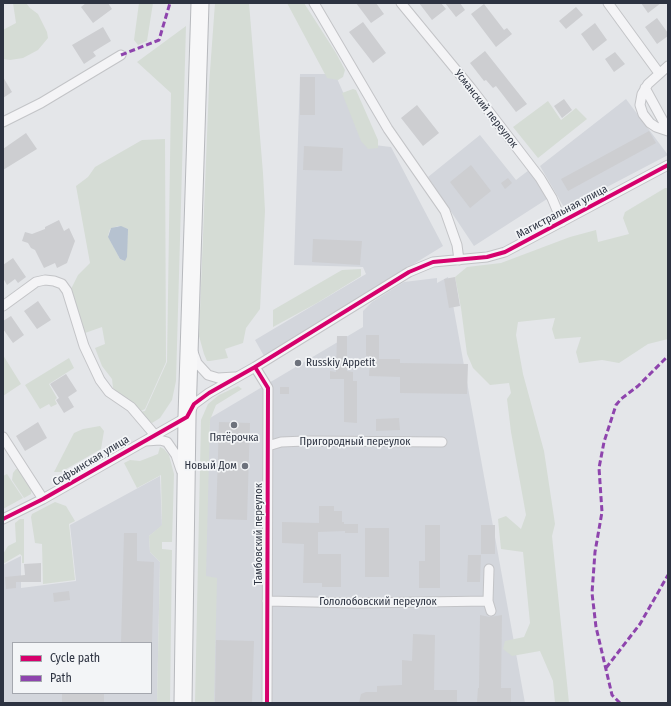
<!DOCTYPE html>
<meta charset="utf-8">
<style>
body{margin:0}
#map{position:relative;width:671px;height:706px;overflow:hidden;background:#e4e6e9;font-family:"Fira Sans Condensed",sans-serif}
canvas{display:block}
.frame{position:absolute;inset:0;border:4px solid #2d3341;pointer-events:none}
.legend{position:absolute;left:12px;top:642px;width:140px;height:52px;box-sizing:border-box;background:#f3f5f7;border:1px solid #a4a7ae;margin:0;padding:5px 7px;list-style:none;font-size:12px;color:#2d3341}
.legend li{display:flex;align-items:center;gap:8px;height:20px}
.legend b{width:20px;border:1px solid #a4a7ae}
</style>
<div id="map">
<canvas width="671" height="706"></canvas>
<div class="frame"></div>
<ul class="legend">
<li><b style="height:5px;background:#d6006c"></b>Cycle path</li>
<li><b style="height:5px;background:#8e44ad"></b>Path</li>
</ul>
</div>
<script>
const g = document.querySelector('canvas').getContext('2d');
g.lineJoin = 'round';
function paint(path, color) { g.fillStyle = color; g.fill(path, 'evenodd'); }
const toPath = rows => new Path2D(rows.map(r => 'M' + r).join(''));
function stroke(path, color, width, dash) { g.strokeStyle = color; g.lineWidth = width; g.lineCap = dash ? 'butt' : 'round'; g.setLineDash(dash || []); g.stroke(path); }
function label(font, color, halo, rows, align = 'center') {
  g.font = font + ' "Fira Sans Condensed",sans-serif'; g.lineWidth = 3.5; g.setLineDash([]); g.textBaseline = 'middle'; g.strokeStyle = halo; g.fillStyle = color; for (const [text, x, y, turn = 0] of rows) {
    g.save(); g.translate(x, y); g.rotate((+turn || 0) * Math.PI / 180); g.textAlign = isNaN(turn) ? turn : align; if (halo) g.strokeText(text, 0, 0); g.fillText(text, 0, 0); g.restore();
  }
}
paint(toPath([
 [300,74,335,74,366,144,391,147,443,246,264,356,255,340,366,274,363,267,294,265],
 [626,99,668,155,565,209,540,166],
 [480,135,516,180,529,170,536,177,547,199,474,246,428,177],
 [448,277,525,703,198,703,210,418,363,327,363,311,372,302,404,282,437,278,437,283],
 [160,476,162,526,149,536,150,552,160,562,157,703,3,703,3,565,21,556,21,588,76,581,70,525],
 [13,643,151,643,151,693,13,693]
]), '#d3d6dc');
paint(toPath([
 [13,3,26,3,30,8,38,14,47,32,48,38,38,50,23,58,10,60,3,59,3,30,16,23],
 [139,3,153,3,147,41,138,45,134,40],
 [215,3,249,3,263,173,265,211,260,309,246,328,243,343,225,349,228,358,210,361,207,361,204,354,199,336,209,85],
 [287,3,304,3,336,53,345,70,343,77,338,80,327,78],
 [186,26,176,381,172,400,160,418,152,423,139,412,145,411,167,362,171,93,137,62],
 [353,89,356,90,378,140,378,148,368,149,361,141,342,93],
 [548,101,561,120,576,108,587,119,538,158,513,127],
 [165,139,166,362,145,409,141,411,125,400,113,388,112,379,102,366,95,348,105,344,102,327,85,333,71,289,78,275,90,263,76,186,88,177,95,167,142,140],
 [118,226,128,229,128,231,125,261,120,259,108,236,110,229],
 [665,188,668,188,668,339,648,344,619,363,602,360,579,363,576,352,581,337,555,339,552,329,555,318,518,322,516,335,523,374,544,451,555,524,552,536,569,703,555,703,553,681,540,651,512,656,503,649,505,641,524,637,530,623,523,552,501,549,498,519,506,516,521,529,526,515,511,432,507,399,511,393,509,383,490,385,473,368,467,354,461,308,455,277,467,267,501,263,570,237,596,230,598,242,629,234,623,218,625,212],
 [361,269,361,276,317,303,273,327,273,310,342,270],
 [3,355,21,384,3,396],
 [69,358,74,368,49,384,57,398,55,400,57,404,51,407,49,404,40,409,25,385],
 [238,386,242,389,216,405,210,420,206,576,217,578,214,703,195,703,201,420,208,404,219,395],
 [100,426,104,431,101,449,61,472,54,472,74,433,83,429],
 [160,447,164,449,169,455,174,474,172,542,162,542,162,549,172,550,170,703,157,703,160,562,150,552,149,536,162,525,161,475,137,488,124,463,130,460,140,461,158,454],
 [16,469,20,469,32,488,31,494,24,498,12,480,13,473],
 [7,474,23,498,3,509,3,476],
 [55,502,66,506,75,521,69,524,75,580,43,584,42,544,35,543,31,517,32,514],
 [20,519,24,519,24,563,22,563,22,556,20,554,3,564,3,554,8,546,16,542,15,523]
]), '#d5dcd5');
paint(toPath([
 [121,226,128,229,128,231,127,257,125,261,120,259,108,237,111,228]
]), '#b6c2d0');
paint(toPath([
 [86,3,108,3,112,9,93,23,81,7],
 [356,3,376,3,384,14,371,23],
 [419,3,441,3,446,9,432,20],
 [445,3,460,3,465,10,456,17],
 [641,3,661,3,648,13],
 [484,4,504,30,507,28,512,34,496,47,471,14],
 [576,7,583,15,566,29,559,21],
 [657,18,668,33,668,36,657,44,645,27],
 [363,22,386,53,373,63,349,32],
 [595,23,607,40,593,51,581,34],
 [103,27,111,41,93,52,96,56,84,64,72,45],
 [485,51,527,104,516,112,496,86,493,88,486,80,484,81,470,63],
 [615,52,625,64,614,72,605,59],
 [3,77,12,92,3,98],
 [300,77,315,77,315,115,300,115],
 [564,99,572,110,562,118,554,106],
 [417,105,439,133,423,146,401,118],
 [649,131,656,143,568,191,561,179],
 [26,133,37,149,3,170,3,149],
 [304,146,343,148,342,171,303,170],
 [471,165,491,191,470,208,450,182],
 [508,178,512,183,505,189,501,183],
 [59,220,64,231,69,228,75,241,67,263,57,268,55,263,44,268,35,250,31,248,28,243,22,241,25,232,32,234,45,229,45,227],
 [313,239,362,241,360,265,312,262],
 [13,258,26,277,18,283,15,279,7,285,3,278,3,265],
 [455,277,460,306,449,308,444,279],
 [38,301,51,320,37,329,24,311],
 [11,316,24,335,13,343,3,329,3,321],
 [366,335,379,335,379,359,400,359,400,363,468,364,467,394,400,393,400,377,369,376,370,356,366,356],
 [337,336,347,336,347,371,353,372,353,381,357,381,357,423,344,422,344,379,330,379,330,371,336,372],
 [66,374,77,391,68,397,74,407,64,413,56,400,59,398,50,384],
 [280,387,289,387,289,394,280,394],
 [399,418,400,430,376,431,376,419],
 [38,422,47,438,25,451,16,436],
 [219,422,250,423,247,520,216,519],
 [319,506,334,506,334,511,342,511,342,522,344,522,344,524,358,524,358,533,345,533,345,531,318,532,318,554,341,554,341,587,322,587,322,583,303,583,304,544,282,543,282,522,319,523],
 [425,525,440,525,440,588,419,588,419,561,425,561],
 [481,525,495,525,495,554,481,554],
 [365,528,389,528,389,577,365,577],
 [124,533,137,533,137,561,154,562,152,643,121,643],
 [468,555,481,555,480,582,467,582],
 [41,563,41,582,16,582,16,588,6,589,5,577,25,575,24,564],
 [69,591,70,600,54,602,53,593],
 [480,615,490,617,502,615,501,688,511,688,511,703,477,702,478,688,479,688],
 [413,634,435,635,434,690,457,690,457,703,359,703,361,694,366,692,377,692,377,686,402,685,402,660,412,661],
 [216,640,254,641,252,703,215,703],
 [62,693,104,693,104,703,62,703]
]), '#cdced1');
const street = toPath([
 [314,3,388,129,445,211,457,245,459,260],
 [401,3,471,88,540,178,552,198,562,222],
 [608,3,659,73],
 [668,66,648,84,642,94,640,105,643,114,650,123,656,127,668,131],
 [645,88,668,130],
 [3,122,41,103,121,55],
 [3,306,36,282,45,280,54,281,62,284,67,291,84,346,100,380,109,392,131,407,154,434],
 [193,352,197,363,208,375,218,378,235,377],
 [255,367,268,388,267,703],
 [3,437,43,499],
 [146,441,160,440,167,442,176,455,181,470],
 [268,446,281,442,305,441,442,442],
 [3,519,43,499,187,417,194,404,209,393,255,367,409,272,433,262,487,257,505,252,668,165],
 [489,569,488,601,491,611],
 [267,601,357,603,488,601]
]);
const highway = toPath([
 [183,703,187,417,200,3]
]);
stroke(street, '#c3c4c7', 11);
stroke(highway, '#b7b9bd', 19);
stroke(street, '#f4f4f6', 9);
stroke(highway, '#f7f7f8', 17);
stroke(toPath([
 [121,55,159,40,170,3],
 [606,668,640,624,668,575],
 [620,703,612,695,596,627,592,593,595,552,602,512,599,468,604,442,616,405,621,399,638,386,668,356]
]), '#8e44ad', 3, [6, 3]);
stroke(toPath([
 [255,367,268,388,267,703],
 [3,519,43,499,187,417,194,404,209,393,255,367,409,272,433,262,487,257,505,252,668,165]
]), '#d6006c', 4);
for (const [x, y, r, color] of [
 [298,363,4,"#6d727c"],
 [234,425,4,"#6d727c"],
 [245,466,4,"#6d727c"]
]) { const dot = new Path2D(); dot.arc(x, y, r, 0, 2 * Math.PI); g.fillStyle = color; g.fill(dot); stroke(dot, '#f3f5f7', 1.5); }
label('11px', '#2d3341', '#f3f5f7', [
 ["Усманский переулок",486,109,52],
 ["Магистральная улица",562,212,-28],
 ["Пригородный переулок",355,442],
 ["Софьинская улица",91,461,-31],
 ["Тамбовский переулок",259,534,-90],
 ["Гололобовский переулок",378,602]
]);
label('11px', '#2d3341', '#f3f5f7', [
 ["Russkiy Appetit",306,363],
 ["Пятёрочка",234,438,"center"],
 ["Новый Дом",237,466,"right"]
], 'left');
</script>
